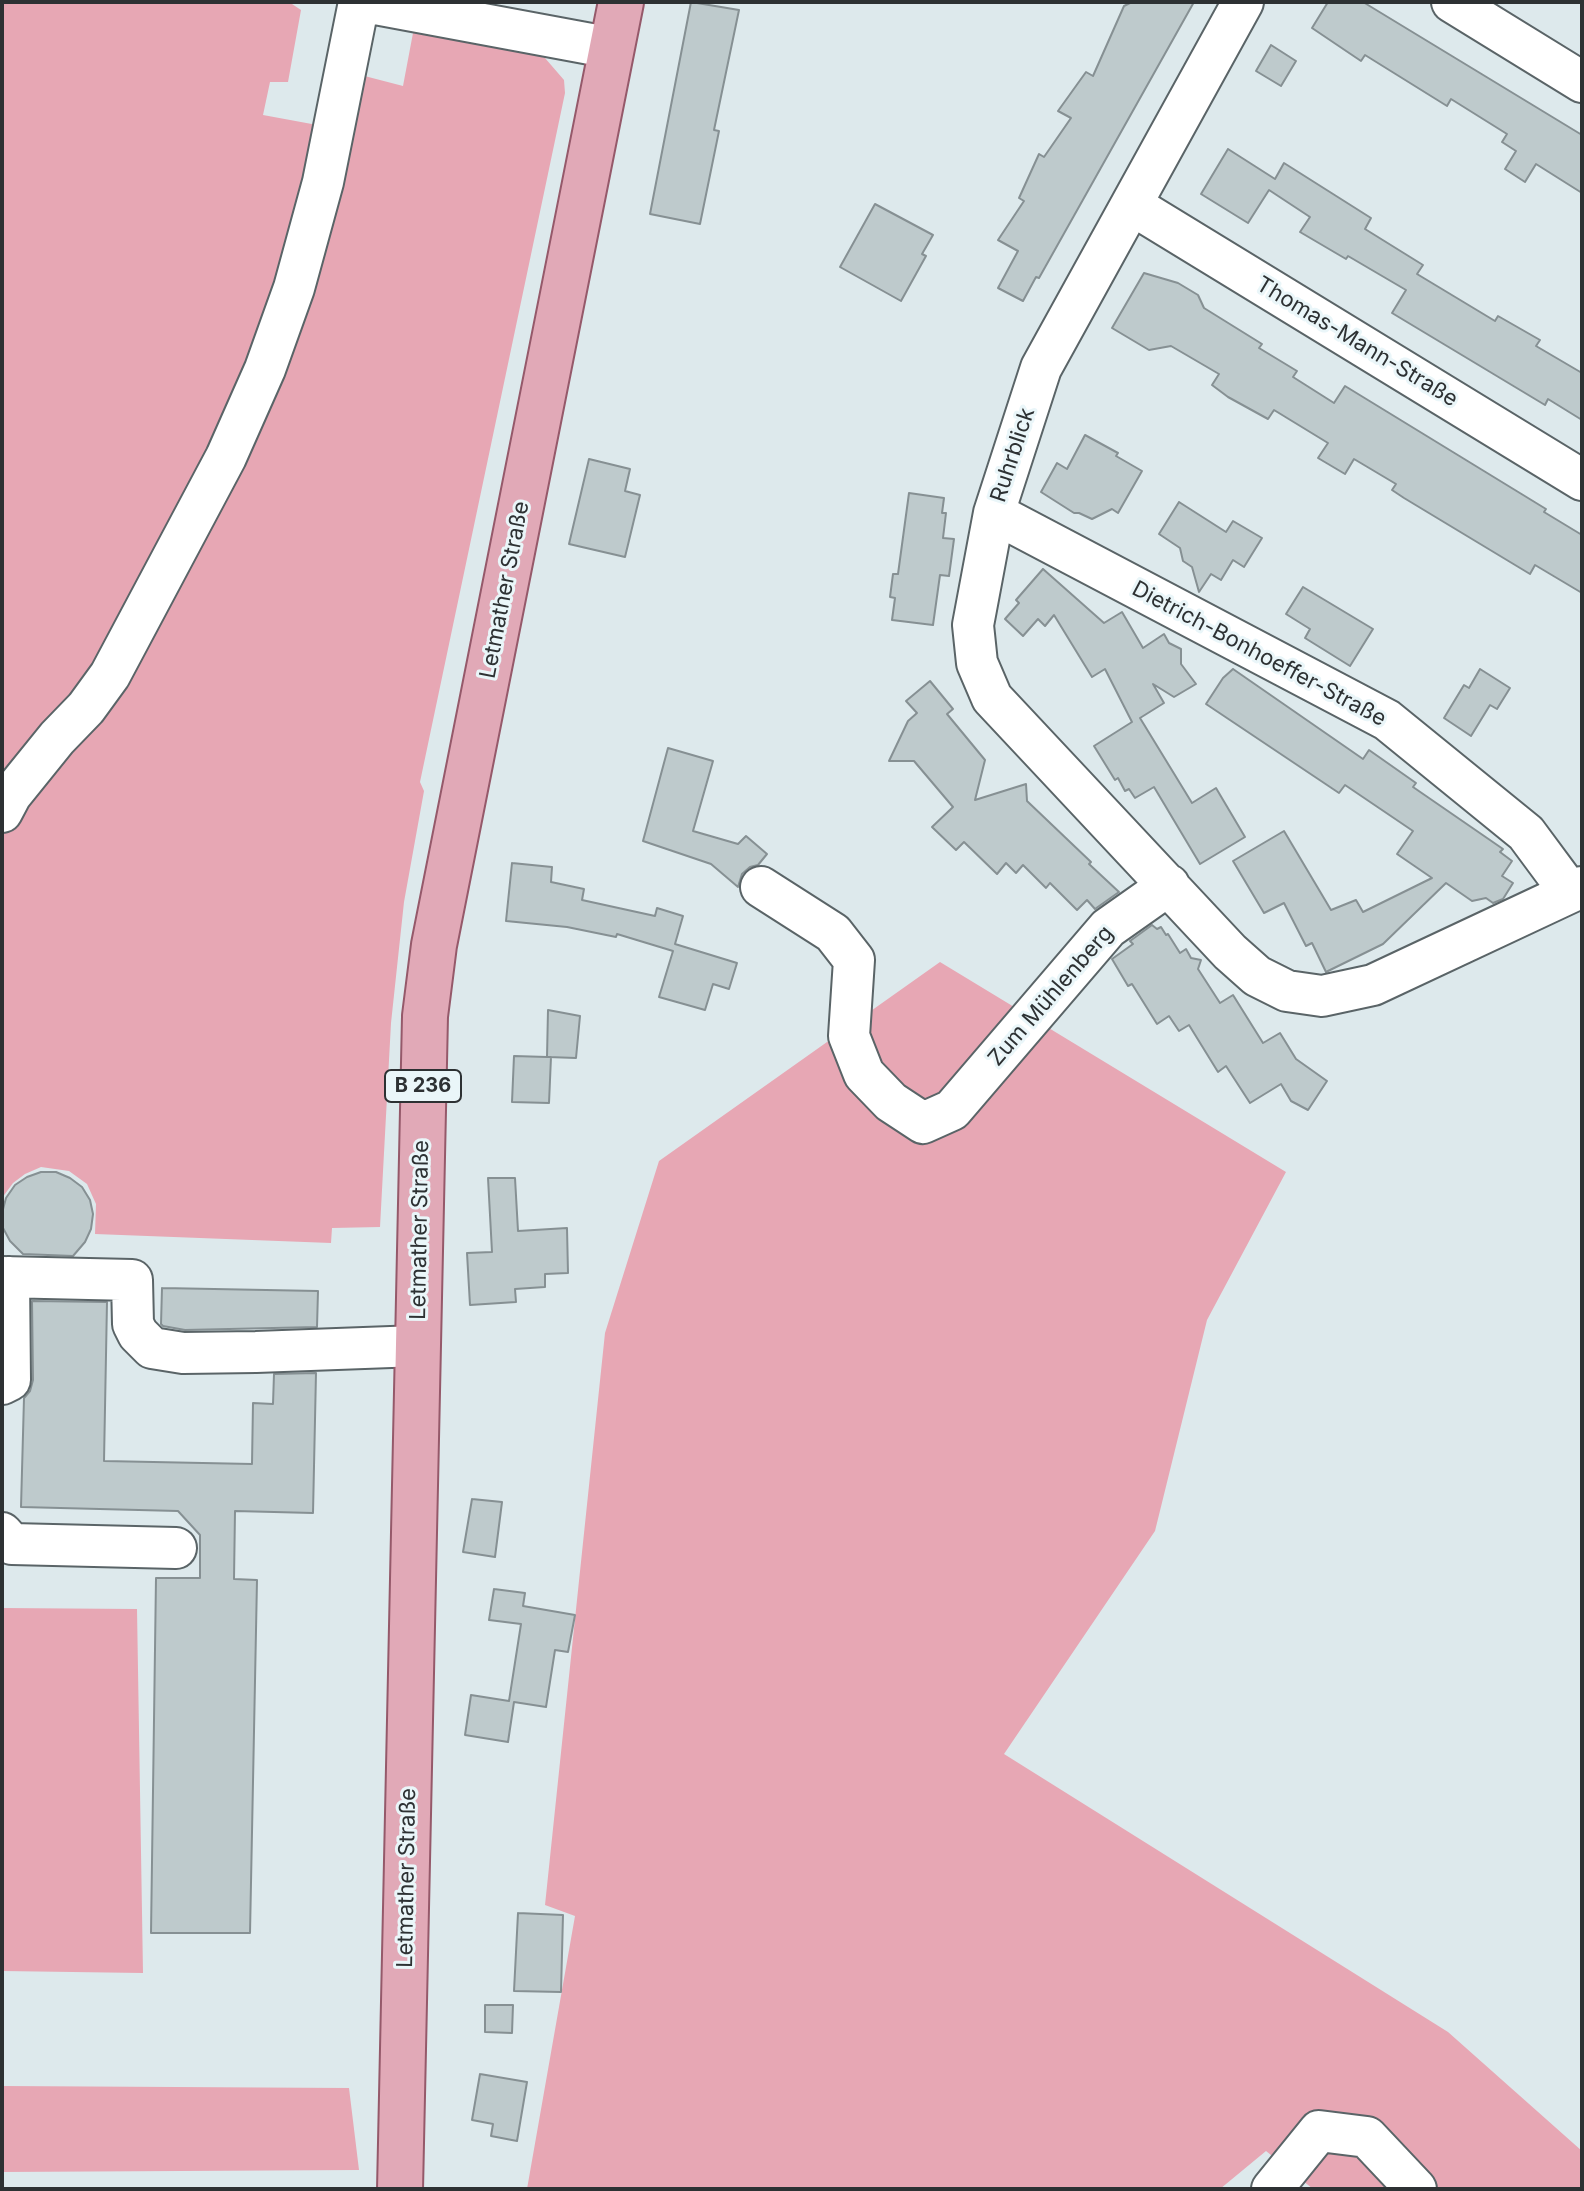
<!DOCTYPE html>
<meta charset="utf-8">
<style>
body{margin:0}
#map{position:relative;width:1584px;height:2191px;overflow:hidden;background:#dde9ec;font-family:Inter,sans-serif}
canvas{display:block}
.frame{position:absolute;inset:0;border:4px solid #2d3133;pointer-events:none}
</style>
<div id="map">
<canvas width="1584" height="2191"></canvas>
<div class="frame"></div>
</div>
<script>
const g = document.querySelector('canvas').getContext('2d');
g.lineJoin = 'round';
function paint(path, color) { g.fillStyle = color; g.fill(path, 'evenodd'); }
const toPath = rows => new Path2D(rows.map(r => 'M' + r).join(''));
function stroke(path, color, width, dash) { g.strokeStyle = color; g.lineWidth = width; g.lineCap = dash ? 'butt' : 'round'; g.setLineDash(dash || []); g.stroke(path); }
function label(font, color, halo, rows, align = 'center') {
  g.font = font + ' Inter,sans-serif'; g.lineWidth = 6; g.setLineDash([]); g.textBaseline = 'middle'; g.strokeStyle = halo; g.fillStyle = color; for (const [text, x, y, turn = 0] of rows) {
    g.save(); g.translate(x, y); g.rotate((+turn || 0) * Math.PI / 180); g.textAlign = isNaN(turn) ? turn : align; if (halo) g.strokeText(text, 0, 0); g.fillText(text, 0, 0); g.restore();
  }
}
paint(toPath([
 [2,2,289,2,301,10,288,82,270,82,263,115,328,127,265,346,106,665,2,800],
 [413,33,531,53,545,58,564,80,565,93,420,782,424,791,404,902,391,1023,380,1227,332,1228,331,1243,95,1234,96,1204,87,1184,69,1171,41,1167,25,1174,13,1183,2,1198,2,832,184,564,353,73,403,86],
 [940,962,1286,1172,1207,1320,1155,1531,1004,1754,1448,2032,1582,2151,1582,2189,1313,2189,1266,2151,1220,2189,527,2189,575,1916,545,1905,605,1333,659,1161],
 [2,1608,137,1609,143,1973,2,1971],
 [2,2086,349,2088,359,2170,2,2172]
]), '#e7a7b4');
const building = toPath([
 [691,2,739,10,714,130,719,131,700,224,650,214,691,2],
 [1132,2,1194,2,1039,278,1036,277,1023,301,998,288,1018,251,998,240,1024,201,1019,198,1039,154,1044,157,1071,118,1058,111,1086,72,1093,76,1124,6,1132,2],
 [1328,2,1363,2,1582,135,1582,193,1536,164,1525,182,1505,169,1516,151,1502,142,1507,134,1451,99,1447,106,1365,55,1361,61,1312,28,1328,2],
 [1271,45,1296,61,1281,86,1256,71,1271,45],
 [1228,149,1275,179,1284,163,1371,218,1365,229,1423,265,1417,274,1495,321,1498,316,1540,340,1536,346,1582,373,1582,420,1548,399,1545,405,1392,313,1406,290,1348,256,1346,259,1300,232,1310,217,1269,190,1248,223,1201,194,1228,149],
 [875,204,933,235,922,254,926,256,901,301,840,267,875,204],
 [1144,273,1178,283,1198,295,1204,308,1262,344,1259,348,1297,371,1293,377,1334,403,1345,386,1546,509,1544,512,1582,535,1582,593,1535,565,1530,574,1404,498,1392,490,1396,484,1354,459,1345,474,1318,458,1328,443,1274,410,1268,419,1228,397,1212,385,1219,374,1171,346,1149,350,1112,328,1144,273],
 [1085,435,1118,453,1116,456,1142,471,1118,513,1112,509,1092,519,1079,513,1074,513,1041,492,1057,463,1067,469,1085,435],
 [589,459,630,469,625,491,640,495,625,557,569,544,589,459],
 [909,493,944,498,942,513,946,513,943,538,954,539,949,576,940,575,933,625,892,620,895,598,890,597,893,574,898,574,909,493],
 [1179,502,1226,532,1233,521,1262,538,1244,567,1233,560,1221,580,1211,574,1199,592,1192,567,1183,561,1180,548,1159,534,1179,502],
 [1043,569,1104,623,1122,612,1143,648,1164,634,1169,643,1181,649,1181,664,1196,684,1174,697,1153,684,1164,703,1140,718,1192,803,1216,788,1245,837,1200,864,1154,787,1135,798,1129,789,1125,791,1118,778,1115,780,1094,746,1132,722,1105,669,1092,677,1054,615,1045,626,1038,619,1023,636,1005,619,1019,603,1016,600,1043,569],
 [1303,587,1373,629,1350,666,1305,638,1310,629,1286,614,1303,587],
 [1233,669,1363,759,1369,750,1416,783,1413,787,1503,849,1500,852,1512,861,1502,876,1513,883,1503,899,1493,903,1486,898,1472,901,1446,883,1383,944,1326,972,1312,943,1306,946,1284,903,1264,913,1233,861,1284,831,1331,910,1356,900,1363,912,1432,878,1397,854,1413,831,1345,785,1339,793,1206,704,1223,678,1233,669],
 [1480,669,1510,688,1497,709,1490,705,1471,736,1444,718,1464,685,1469,688,1480,669],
 [930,681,953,709,947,714,985,760,975,800,1026,784,1027,801,1091,862,1089,864,1119,892,1095,909,1087,900,1077,910,1050,883,1046,888,1023,865,1016,873,1006,863,997,874,964,842,956,850,932,827,953,807,914,761,889,761,908,721,917,713,906,701,930,681],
 [668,748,713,761,693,831,738,844,746,836,767,854,758,865,750,867,742,874,738,887,711,864,643,841,668,748],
 [512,863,552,867,551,882,584,889,582,900,655,916,657,908,683,916,675,944,737,963,729,989,713,984,705,1010,659,997,673,951,617,934,616,937,567,927,506,921,512,863],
 [1152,925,1157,929,1161,927,1166,935,1168,934,1180,953,1186,949,1191,958,1201,960,1198,969,1220,1003,1233,995,1263,1043,1280,1033,1296,1059,1327,1081,1308,1110,1291,1101,1281,1084,1250,1103,1226,1066,1218,1072,1189,1025,1179,1031,1169,1016,1157,1024,1132,984,1128,986,1112,959,1133,944,1130,941,1152,925],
 [548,1010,580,1016,576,1058,548,1057,551,1057,549,1103,512,1102,514,1056,547,1057,548,1010],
 [41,1172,56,1172,70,1178,82,1187,90,1200,93,1214,91,1229,85,1242,73,1256,23,1254,10,1241,3,1228,2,1213,6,1198,15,1185,27,1177,41,1172],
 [488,1178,515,1178,518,1231,567,1228,568,1273,545,1274,545,1287,515,1289,516,1302,470,1305,467,1253,492,1252,488,1178],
 [162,1288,318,1291,317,1327,185,1330,163,1326,161,1324,162,1288],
 [32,1301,107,1302,104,1461,252,1464,253,1403,273,1404,274,1374,316,1373,313,1513,235,1511,234,1579,257,1580,250,1933,151,1933,156,1578,200,1578,200,1535,178,1511,21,1507,24,1398,30,1391,33,1380,32,1301],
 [472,1499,502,1502,495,1557,463,1552,472,1499],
 [494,1589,525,1593,523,1606,575,1615,568,1652,555,1650,546,1707,514,1702,508,1742,465,1735,471,1695,509,1701,521,1624,489,1620,494,1589],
 [518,1913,563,1915,561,1992,514,1991,518,1913],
 [485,2005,513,2005,512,2033,485,2032,485,2005],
 [480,2074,527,2082,517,2141,491,2136,493,2124,472,2120,480,2074]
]);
paint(building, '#becacc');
stroke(building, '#869093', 2);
const minor = toPath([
 [365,2,612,48],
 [1243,2,1041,368,994,513,973,625,977,663,992,698,1230,952,1257,976,1287,991,1322,996,1373,985,1582,887],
 [1452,2,1582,82],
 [1132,205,1582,480],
 [994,513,1387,720,1526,833,1569,891],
 [2,812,11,795,57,738,86,708,110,675,226,457,265,369,294,288,323,182,359,2],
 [761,887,833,933,854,960,849,1036,864,1074,891,1102,923,1123,952,1110,1108,928,1169,885],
 [2,1277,132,1280,133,1324,138,1334,152,1348,183,1353,256,1352,418,1346],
 [2,1384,10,1380,9,1277],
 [2,1533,12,1544,176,1548],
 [1272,2189,1319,2131,1367,2137,1416,2189]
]);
const major = toPath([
 [400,2189,425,1016,434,945,621,2]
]);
stroke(minor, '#5a6467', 44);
stroke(major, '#95596a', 48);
stroke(minor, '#fff', 40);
stroke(major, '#e1a9b7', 44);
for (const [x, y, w] of [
 [423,1086,76]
]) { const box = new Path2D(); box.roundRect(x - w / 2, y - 16, w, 32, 6); g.fillStyle = '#eaf6f9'; g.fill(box); stroke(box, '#2d3133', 2); }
label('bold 20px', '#2d3133', null, [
 ["B 236",423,1086]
]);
label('22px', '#2d3133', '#eaf6f9', [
 ["Thomas-Mann-Straße",1357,342,31],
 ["Ruhrblick",1013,455,-72],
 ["Letmather Straße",505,590,-79],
 ["Dietrich-Bonhoeffer-Straße",1259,654,28],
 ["Zum Mühlenberg",1051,996,-49],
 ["Letmather Straße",420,1230,-89],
 ["Letmather Straße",407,1878,-89]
]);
</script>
